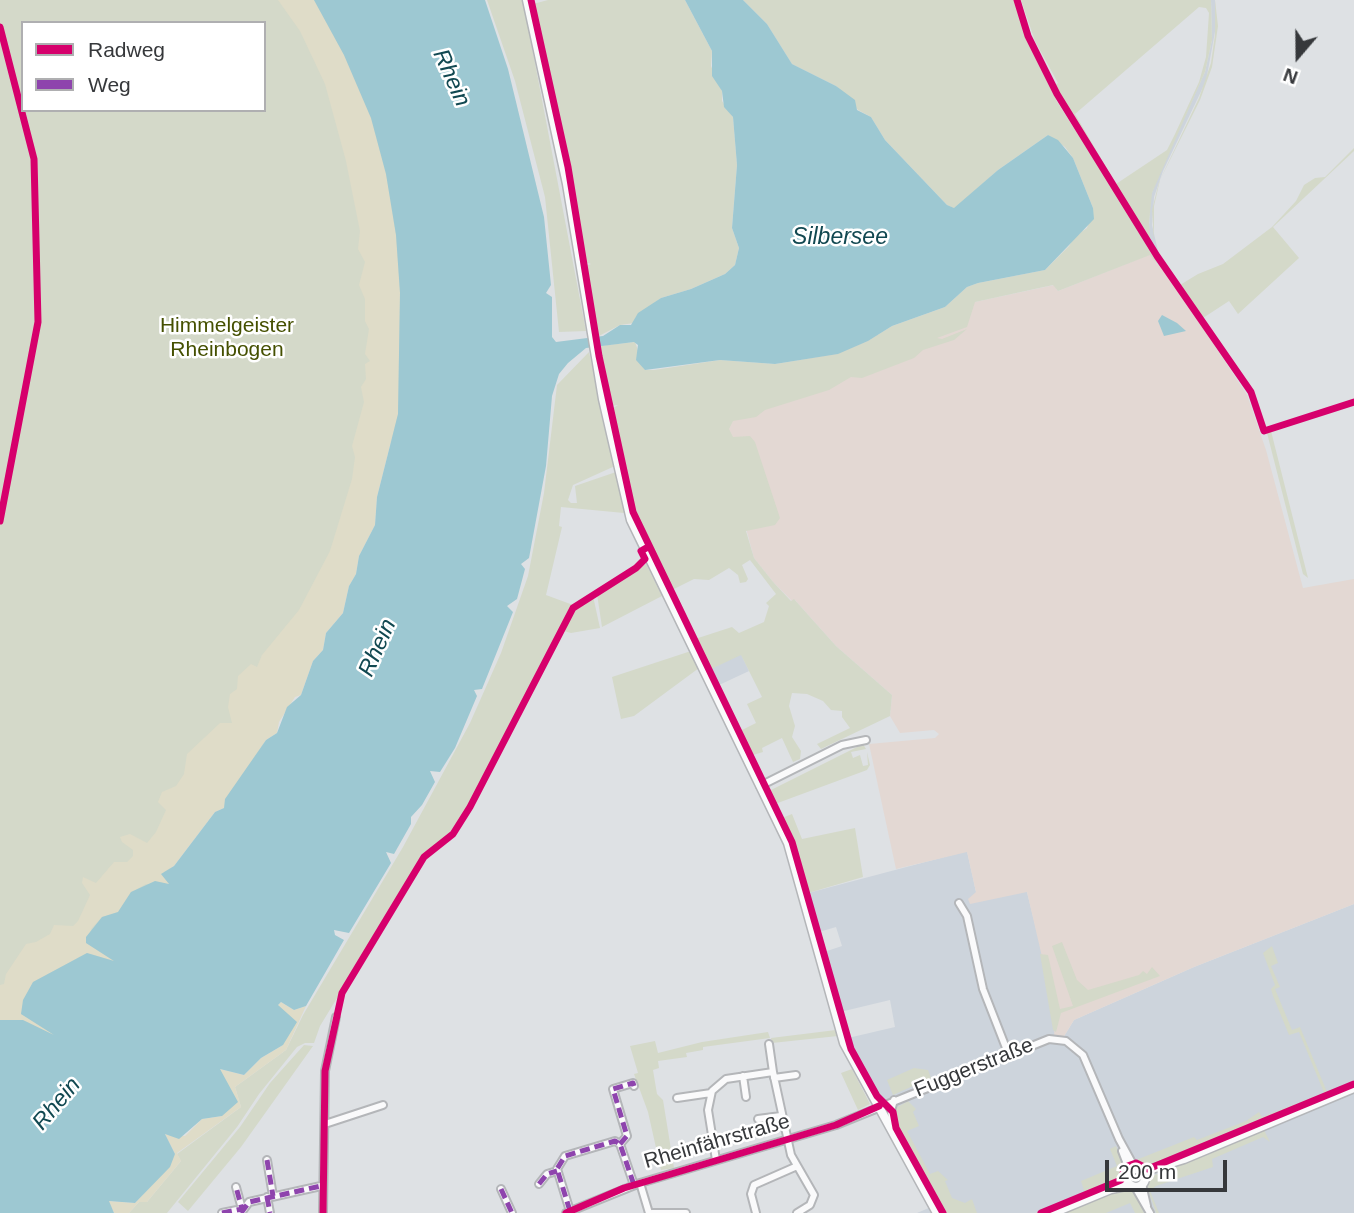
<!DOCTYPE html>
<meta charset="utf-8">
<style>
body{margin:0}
#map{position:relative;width:1354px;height:1213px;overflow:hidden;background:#dee1e4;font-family:Helvetica,sans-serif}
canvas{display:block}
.legend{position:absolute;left:21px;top:21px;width:245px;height:91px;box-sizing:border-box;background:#fff;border:2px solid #afafb1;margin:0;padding:9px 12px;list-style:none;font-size:21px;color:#36383b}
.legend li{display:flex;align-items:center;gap:14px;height:35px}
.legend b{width:35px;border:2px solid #afafb1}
.north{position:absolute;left:1263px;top:21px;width:70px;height:70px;-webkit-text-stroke:5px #fff;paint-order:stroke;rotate:200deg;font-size:19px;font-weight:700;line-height:28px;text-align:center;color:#36383b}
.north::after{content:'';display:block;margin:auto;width:24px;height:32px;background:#36383b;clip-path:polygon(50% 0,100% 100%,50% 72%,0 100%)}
.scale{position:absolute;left:1105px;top:1160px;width:122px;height:32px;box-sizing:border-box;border:4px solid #36383b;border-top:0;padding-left:9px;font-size:21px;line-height:24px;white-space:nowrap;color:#36383b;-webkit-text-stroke:5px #fff;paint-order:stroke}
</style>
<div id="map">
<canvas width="1354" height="1213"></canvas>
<ul class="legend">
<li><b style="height:9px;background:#d6006c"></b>Radweg</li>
<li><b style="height:9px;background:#8e44ad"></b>Weg</li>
</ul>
<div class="north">N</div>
<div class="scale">200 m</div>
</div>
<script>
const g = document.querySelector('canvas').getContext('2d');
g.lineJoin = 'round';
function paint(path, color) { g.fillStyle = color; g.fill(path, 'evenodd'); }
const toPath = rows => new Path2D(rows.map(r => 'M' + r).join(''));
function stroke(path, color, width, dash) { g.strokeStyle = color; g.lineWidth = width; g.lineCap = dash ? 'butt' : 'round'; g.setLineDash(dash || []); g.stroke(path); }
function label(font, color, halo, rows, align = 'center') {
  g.font = font + ' Helvetica,sans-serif'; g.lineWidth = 5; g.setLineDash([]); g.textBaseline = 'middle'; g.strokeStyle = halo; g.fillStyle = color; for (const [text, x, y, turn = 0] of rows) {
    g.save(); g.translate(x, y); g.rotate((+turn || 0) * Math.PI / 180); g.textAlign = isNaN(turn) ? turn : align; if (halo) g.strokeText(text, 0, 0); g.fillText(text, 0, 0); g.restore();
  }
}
paint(toPath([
 [1211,0,1215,0,1216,26,1206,81,1163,171,1154,197,1152,225,1161,264,1158,265,1149,234,1150,199,1156,180,1205,72,1212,40],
 [741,654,749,671,717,686,710,669],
 [967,851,976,892,1027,892,1063,1038,1074,1020,1194,967,1354,904,1354,1213,917,1213,938,1204,848,1038,895,1027,890,1000,840,1012,824,952,842,946,836,927,819,932,808,893]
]), '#cdd4dc');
paint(toPath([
 [1151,254,1157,265,1161,264,1247,395,1266,450,1303,588,1354,579,1354,904,1194,967,1074,1020,1063,1038,1054,1038,1055,1013,1027,892,970,904,968,899,976,892,967,852,896,869,869,744,935,738,939,734,934,730,900,733,890,716,892,695,836,646,795,600,792,601,774,583,754,558,738,498,695,395,975,302,1054,285,1058,291]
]), '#e3d8d3');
paint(toPath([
 [0,0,379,0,455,318,0,1199],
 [23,23,264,23,264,110,23,110],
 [487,0,523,0,586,331,559,332,545,197,515,81],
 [548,0,685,0,712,51,711,66,722,91,722,101,733,117,737,165,732,228,739,248,735,265,725,274,691,289,661,298,636,317,634,323,620,325,597,337,585,266,591,264,585,262,563,140,553,99,567,167,533,4],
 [743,0,1016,0,1030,42,1058,98,1056,100,1153,252,1158,265,1150,255,1058,291,1053,285,975,302,967,327,937,338,942,339,967,329,954,340,923,350,914,358,862,378,851,377,829,390,765,410,756,417,733,421,729,429,733,437,750,436,755,442,780,518,775,525,746,531,754,558,774,583,791,601,794,599,836,646,892,695,890,716,821,749,817,744,850,728,842,717,842,711,831,710,823,701,807,694,792,693,789,706,795,726,792,737,801,751,800,759,793,762,782,738,762,748,763,752,753,755,740,731,756,723,747,704,762,697,741,655,709,670,695,639,732,627,739,633,764,622,769,606,766,603,776,594,750,560,742,565,748,579,746,582,740,583,738,575,729,568,709,580,694,579,670,591,634,511,610,410,618,405,610,406,598,346,635,342,645,370,654,370,720,360,775,364,837,354,868,341,892,326,945,307,967,287,978,283,1045,270,1069,246,1074,237,1087,228,1093,208,1073,158,1065,147,1048,135,998,170,955,209,947,205,885,140,871,117,858,110,836,86,792,64,767,24],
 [1021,0,1211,0,1212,40,1205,72,1152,193,1149,223,1151,245,1060,98,1054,86,1058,83,1035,41],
 [1199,7,1206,8,1209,13,1206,57,1199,82,1175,134,1167,150,1116,184,1075,114],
 [1215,0,1218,26,1212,67,1200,100,1160,180,1154,206,1154,242,1152,210,1159,182,1199,98,1211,63,1215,35],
 [1354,148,1354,151,1273,227,1299,258,1238,314,1229,301,1203,318,1180,285,1198,274,1223,264,1272,227,1296,201,1304,185,1315,178,1325,177],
 [589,352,615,466,573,485,568,500,571,503,577,503,575,486,616,472,641,549,624,513,561,507,559,526,562,527,546,595,573,605,458,825,423,857,320,1026,314,1043,305,1043,297,1047,259,1094,237,1127,167,1213,129,1213,139,1202,147,1202,181,1161,177,1154,241,1107,235,1087,286,1050,303,1015,403,847,470,723,501,653,528,576,544,493,557,385],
 [1354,403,1271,431,1308,578,1303,574,1267,433],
 [646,564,662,596,602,627,597,594],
 [593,596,600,628,571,633,564,631,576,607],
 [691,651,699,668,634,716,621,719,612,677],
 [863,744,866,749,851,752,853,758,860,755,863,766,868,765,867,752,870,765,867,770,775,804,771,790],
 [792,814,802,839,855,828,863,877,808,893,796,852,782,818],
 [1062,942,1077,980,1088,990,1139,975,1143,971,1147,974,1152,967,1160,976,1061,1013,1056,1032,1053,1030,1040,954,1048,955,1060,1009,1073,1006,1052,946],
 [1272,946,1278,963,1271,966,1280,987,1275,989,1292,1030,1300,1027,1327,1092,1354,1083,1325,1095,1299,1032,1289,1035,1273,996,1271,989,1275,985,1263,953],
 [836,1030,838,1036,772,1043,771,1038],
 [768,1032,770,1038,703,1047,703,1050,686,1053,687,1057,658,1061,659,1068,653,1070,657,1094,663,1100,674,1168,661,1170,648,1112,634,1074,638,1073,630,1046,655,1041,658,1053,702,1042],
 [304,1045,313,1046,241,1147,188,1211,178,1202,240,1127,270,1083],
 [914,1068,928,1070,931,1078,893,1095,887,1080],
 [852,1069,870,1104,858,1110,841,1073],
 [1321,1094,1322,1096,1148,1167,1136,1160,1194,1137,1197,1140,1246,1121,1259,1112,1262,1117],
 [908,1101,916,1109,913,1112,919,1126,907,1131,930,1174,938,1171,948,1180,945,1181,952,1198,965,1203,972,1199,977,1213,943,1213,898,1129,896,1108],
 [1264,1130,1270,1142,1263,1137,1212,1159,1213,1167,1156,1186,1150,1191,1159,1213,1156,1213,1147,1186,1152,1176],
 [1116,1146,1125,1171,1115,1182,1120,1182,1045,1213,1042,1213,1049,1209,1034,1213,1085,1193,1081,1181,1117,1166,1110,1149],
 [1122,1188,1134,1191,1144,1213,1135,1213,1130,1203,1106,1213,1062,1213]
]), '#d4d9c9');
paint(toPath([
 [278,0,314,0,344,55,371,118,386,174,396,235,400,293,398,414,377,497,375,525,359,556,356,574,349,586,343,613,326,633,323,650,313,661,301,695,295,697,279,722,277,733,266,740,224,808,215,812,174,866,164,872,169,884,146,884,131,892,118,912,102,917,91,929,88,944,114,961,87,953,33,982,21,1014,52,1031,52,1036,27,1022,0,1020,0,985,4,984,6,974,26,944,36,942,50,934,54,925,73,926,78,921,90,895,82,883,83,877,96,883,114,862,127,862,133,856,133,850,122,842,120,837,130,834,147,843,156,832,166,810,158,802,162,792,176,786,184,774,187,754,220,723,232,723,228,707,230,694,237,689,238,676,251,664,257,667,262,655,299,610,330,551,352,479,355,457,352,446,364,402,361,387,366,379,365,364,370,361,365,354,369,329,365,321,365,299,359,285,365,262,358,249,360,231,346,161,325,84,300,31],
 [281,1002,294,1010,306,1006,286,1050,235,1087,241,1107,177,1153,181,1161,147,1202,139,1202,129,1213,114,1213,108,1201,135,1203,158,1178,175,1154,165,1134,185,1136,202,1119,222,1116,220,1069,244,1075,261,1058,283,1045,278,1005]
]), '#dfdcc8');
paint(toPath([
 [314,0,485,0,508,69,544,217,551,285,546,293,552,297,552,337,556,342,603,336,620,325,631,325,638,313,661,298,691,289,725,274,735,265,739,248,732,228,737,165,733,117,724,107,722,91,712,76,712,51,685,0,743,0,767,24,792,64,836,86,855,100,857,110,871,117,885,140,947,205,954,208,998,170,1048,135,1058,140,1073,158,1093,208,1094,219,1045,270,978,283,967,287,945,307,892,326,868,341,838,354,775,364,720,360,645,370,636,360,638,345,634,342,586,348,568,363,559,374,552,396,546,466,529,558,521,564,525,569,517,599,507,606,513,612,482,689,474,690,477,696,455,748,440,772,430,771,435,782,422,805,411,817,411,824,394,854,386,852,391,863,349,933,334,930,335,935,344,940,306,1006,294,1010,281,1002,278,1005,297,1022,283,1045,261,1058,244,1075,220,1069,238,1102,222,1116,202,1119,179,1139,165,1134,175,1154,170,1167,135,1203,109,1201,114,1213,0,1213,0,1020,23,1020,54,1035,21,1014,23,1000,33,982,87,953,114,961,86,943,86,937,102,917,118,912,131,892,155,881,169,884,161,874,174,866,215,812,224,808,225,799,266,740,277,733,287,707,301,695,313,661,323,650,326,633,343,613,349,586,356,574,359,556,375,525,377,497,398,414,400,293,396,235,386,174,371,118,344,55],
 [1162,315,1177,323,1186,331,1164,336,1158,321]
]), '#9dc8d2');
const minor = toPath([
 [760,786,842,745,866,740],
 [959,903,967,916,983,989,1008,1053],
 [769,1044,773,1072],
 [743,1076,746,1097],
 [774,1078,796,1075],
 [677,1098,711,1093],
 [758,1119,781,1116],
 [325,1124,383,1105],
 [893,1129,891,1111,894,1100],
 [620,1144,627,1136,613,1089,633,1083,634,1086],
 [1122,1151,1130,1172],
 [267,1160,273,1196],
 [716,1160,708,1110,712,1091,726,1079,773,1072,791,1155,814,1195,810,1205,797,1213],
 [640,1183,649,1213],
 [539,1184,547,1174,557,1171],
 [1142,1184,1147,1206],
 [1135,1187,1150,1213],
 [501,1189,512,1213],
 [267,1197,270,1213],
 [570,1211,557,1169,565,1156,615,1141,620,1144,634,1185],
 [222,1213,242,1209,236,1187],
 [241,1213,249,1202,321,1186],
 [323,1213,325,1071,336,1017],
 [566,1213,640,1183,836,1125,1049,1039,1066,1041,1083,1055,1119,1139,1136,1170],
 [652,1213,686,1213],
 [756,1213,751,1194,754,1185,795,1167]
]);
const major = toPath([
 [527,0,567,184,603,399,631,520,788,843,844,1043,937,1213],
 '1127 1178a9 9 0 1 1 18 0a9 9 0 1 1-18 0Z',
 [1142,1172,1184,1159,1354,1088],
 [1053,1213,1111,1189,1130,1185]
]);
stroke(minor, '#b4b6b9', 10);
stroke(major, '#b4b6b9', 11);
stroke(minor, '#fafafb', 6);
stroke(major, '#fafafb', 8);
stroke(toPath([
 [620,1144,627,1136,613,1089,633,1083,634,1086],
 [267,1160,273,1196],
 [539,1184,547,1174,557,1171],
 [501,1189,512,1213],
 [267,1197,270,1213],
 [570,1211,557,1169,565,1156,615,1141,620,1144,634,1185],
 [222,1213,242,1209,236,1187],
 [241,1213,249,1202,321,1186]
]), '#8e44ad', 5, [10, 5]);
stroke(toPath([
 [531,0,568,167,599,356,633,512,792,842,851,1049,877,1096,893,1112,896,1128,943,1213],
 [1017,0,1028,36,1057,94,1157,256,1251,392,1264,431,1354,402],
 [0,27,34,159,38,322,0,521],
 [323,1213,325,1071,342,993,424,857,453,834,470,807,573,608,636,568,645,559,641,551,648,547],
 [566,1213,624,1188,836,1125,879,1106],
 [1041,1213,1121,1180,1125,1167,1136,1163,1148,1169,1354,1084]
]), '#d6006c', 7);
label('21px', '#455001', '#fff', [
 ["Himmelgeister",227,326],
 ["Rheinbogen",227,350]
]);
label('21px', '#36383b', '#fff', [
 ["Fuggerstraße",974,1068,-22],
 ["Rheinfährstraße",717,1142,-16]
]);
label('italic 23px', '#114851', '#fff', [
 ["Rhein",451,78,66],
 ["Silbersee",840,238],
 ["Rhein",378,648,-66],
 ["Rhein",57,1104,-50]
]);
</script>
